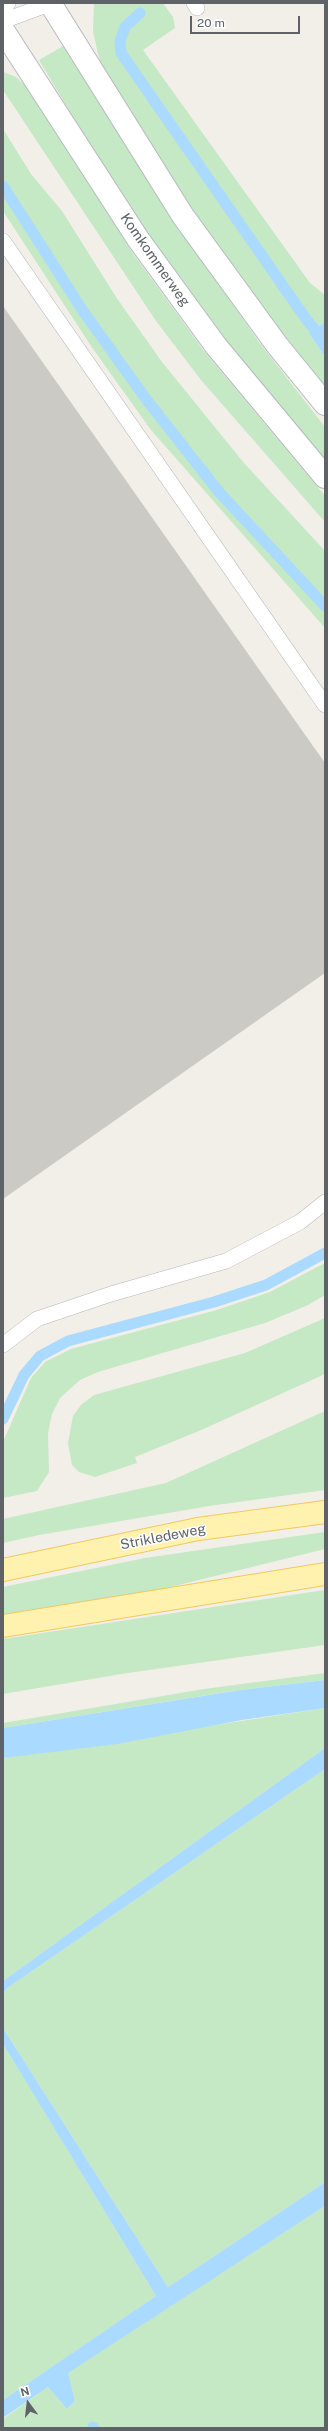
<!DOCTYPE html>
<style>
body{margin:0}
#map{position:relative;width:328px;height:2431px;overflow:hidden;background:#f1efe8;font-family:"Public Sans",sans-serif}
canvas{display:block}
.frame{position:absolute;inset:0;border:4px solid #5f6368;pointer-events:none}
.north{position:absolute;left:8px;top:2383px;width:40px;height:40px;-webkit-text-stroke:3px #fff;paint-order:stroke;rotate:345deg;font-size:11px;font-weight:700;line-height:16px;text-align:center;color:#5f6368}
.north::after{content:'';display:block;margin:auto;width:14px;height:18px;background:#5f6368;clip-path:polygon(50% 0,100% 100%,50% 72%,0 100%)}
.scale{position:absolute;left:190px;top:16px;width:110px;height:18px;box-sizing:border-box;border:2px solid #5f6368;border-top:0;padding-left:5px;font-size:12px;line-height:14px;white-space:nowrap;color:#5f6368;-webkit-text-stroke:3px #fff;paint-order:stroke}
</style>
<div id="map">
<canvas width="328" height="2431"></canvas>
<div class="frame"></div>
<div class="north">N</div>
<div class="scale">20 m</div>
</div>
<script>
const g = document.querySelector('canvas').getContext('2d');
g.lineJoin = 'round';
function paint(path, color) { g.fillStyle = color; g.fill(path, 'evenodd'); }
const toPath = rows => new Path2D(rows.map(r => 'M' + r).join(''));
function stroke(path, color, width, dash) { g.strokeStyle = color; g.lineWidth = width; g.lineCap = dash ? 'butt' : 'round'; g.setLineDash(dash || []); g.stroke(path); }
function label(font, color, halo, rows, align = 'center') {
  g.font = font + ' "Public Sans",sans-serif'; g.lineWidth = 3; g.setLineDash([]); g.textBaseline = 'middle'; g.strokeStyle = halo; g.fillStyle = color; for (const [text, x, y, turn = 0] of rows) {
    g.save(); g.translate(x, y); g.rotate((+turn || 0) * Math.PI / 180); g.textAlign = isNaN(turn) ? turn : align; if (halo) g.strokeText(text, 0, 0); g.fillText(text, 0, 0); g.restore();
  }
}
paint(toPath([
 [94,3,163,3,173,17,175,28,143,50,310,283,325,295,325,322,309,333,325,357,325,393,236,273,180,191,100,62,93,32],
 [65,45,185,236,259,342,325,427,325,466,301,438,171,270,106,172,39,60],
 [3,72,16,77,27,87,132,252,204,351,325,496,325,522,201,380,156,321,3,90],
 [3,129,31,174,62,211,116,297,162,362,244,463,325,551,325,628,151,430,93,349,3,211],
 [325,1263,325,1295,308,1305,265,1323,98,1372,80,1380,60,1398,52,1414,48,1433,49,1472,37,1491,3,1498,3,1442,31,1378,45,1362,71,1349,217,1310,270,1292],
 [325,1318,325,1374,199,1431,135,1457,137,1463,95,1477,79,1472,72,1465,68,1443,73,1416,81,1405,94,1395,245,1353],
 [325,1411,325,1490,209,1506,39,1535,3,1543,3,1519,166,1483],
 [325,1532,325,1549,146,1593,3,1617,3,1587,145,1558],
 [325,1590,325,1645,121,1674,3,1694,3,1639],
 [325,1673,325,1680,239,1690,3,1728,3,1723,39,1717,204,1689],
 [325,1708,325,1748,3,1981,3,1758],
 [325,1769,325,2182,168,2287,3,2028,3,1994,6,1989],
 [3,2044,156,2296,3,2400],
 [325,2206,325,2428,3,2428,3,2419,48,2387,67,2409,75,2401,67,2373]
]), '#c5e8c5');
paint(toPath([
 [325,322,325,357,309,333],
 [325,1680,325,1708,242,1720,117,1744,3,1758,3,1728,240,1690],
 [325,1748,325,1769,6,1989,3,1994,3,1981],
 [3,2028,168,2287,325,2182,325,2206,68,2373,75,2401,67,2409,48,2387,3,2418,3,2400,156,2296,3,2044]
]), '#aadaff');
stroke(toPath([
 [140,13,125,27,120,42,121,53,306,319,320,336,325,337],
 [3,186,83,311,146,399,219,492,325,606],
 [3,1419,24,1375,40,1356,68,1341,214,1302,266,1285,325,1253],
 [93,2427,94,2428]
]), '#aadaff', 11);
paint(toPath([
 [3,306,325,763,325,973,3,1199]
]), '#cccac5');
const lane = toPath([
 [194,3,197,8],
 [3,12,8,3],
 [3,21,52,3],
 [3,241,325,705],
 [3,1345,37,1319,111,1294,226,1261,300,1222,325,1202]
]);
const secondary = toPath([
 [50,3,183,216,277,345,325,404],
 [3,30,138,239,216,346,325,477]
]);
const primary = toPath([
 [3,1570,198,1529,325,1512],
 [3,1626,325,1574]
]);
stroke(lane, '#b5b8bc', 16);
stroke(secondary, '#b6babf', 24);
stroke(primary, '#f2c960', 24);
stroke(lane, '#fff', 15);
stroke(secondary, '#fff', 22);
stroke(primary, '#fff2af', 22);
label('14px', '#5f6368', '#fff', [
 ["Komkommerweg",155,260,55],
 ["Strikledeweg",163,1537,-11]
]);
</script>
